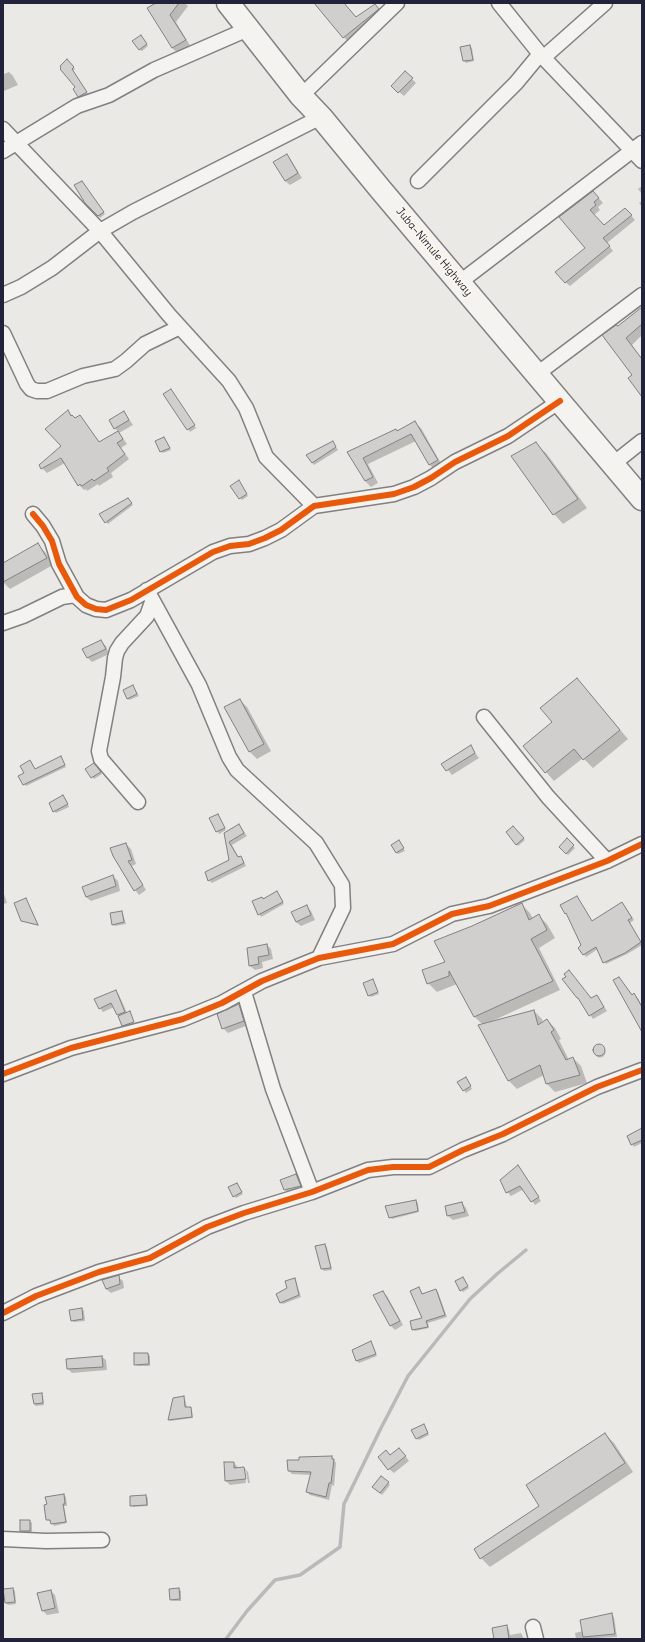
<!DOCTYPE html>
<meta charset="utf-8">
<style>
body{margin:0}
#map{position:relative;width:645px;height:1642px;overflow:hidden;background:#ebe9e5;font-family:Delius,sans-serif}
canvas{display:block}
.frame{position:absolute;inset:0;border:4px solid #22223b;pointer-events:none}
</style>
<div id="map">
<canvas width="645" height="1642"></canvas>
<div class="frame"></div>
</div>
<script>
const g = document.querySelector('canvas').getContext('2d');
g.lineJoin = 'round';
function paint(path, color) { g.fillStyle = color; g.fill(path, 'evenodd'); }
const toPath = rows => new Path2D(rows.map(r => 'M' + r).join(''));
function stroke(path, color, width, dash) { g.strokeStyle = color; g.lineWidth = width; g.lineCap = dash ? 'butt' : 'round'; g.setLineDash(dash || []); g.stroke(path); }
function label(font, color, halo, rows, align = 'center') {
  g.font = font + ' Delius,sans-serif'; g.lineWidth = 3.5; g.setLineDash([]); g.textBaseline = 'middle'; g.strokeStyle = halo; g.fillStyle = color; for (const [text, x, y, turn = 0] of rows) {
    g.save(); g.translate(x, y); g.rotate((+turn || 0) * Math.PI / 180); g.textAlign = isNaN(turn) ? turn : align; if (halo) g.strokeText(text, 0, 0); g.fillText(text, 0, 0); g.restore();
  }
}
paint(toPath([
 [158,3,185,3,188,6,176,22,191,47,179,54,172,48],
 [314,3,344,3,356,18,375,6,380,11,349,43],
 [142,38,148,46,142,51,140,50],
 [470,46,472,48,474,61,466,63,464,61],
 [69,62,75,69,73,71,88,94,81,98,79,96],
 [3,72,4,74,9,72,13,76,18,85,4,91,3,90],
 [405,72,416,83,404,96,392,86],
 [287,155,291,160,302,178,290,185,285,181],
 [84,184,105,214,100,218,86,202],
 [642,186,642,194,638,189],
 [597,196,603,203,598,207,600,210,594,215,604,226,629,213,635,220,607,243,613,251,570,286,565,282,586,248,561,217],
 [642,201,642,207,639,203],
 [642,315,642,335,632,345,642,359,642,396,633,375,618,328],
 [173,392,196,428,190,432,164,395],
 [68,411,75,419,80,416,100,443,118,432,115,428,124,412,133,425,119,433,127,444,121,448,129,459,111,473,113,477,99,486,98,484,87,491,86,489,84,490,79,485,65,463,47,473,42,468,62,447],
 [64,455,65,457,51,464,55,460],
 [414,422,421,428,443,467,436,471,430,465,416,441,368,464,378,483,371,487,365,481,348,452,398,432],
 [164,438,171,450,163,453,161,451],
 [334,444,338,450,314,465,308,456],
 [536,444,546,453,587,508,563,524,554,514],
 [241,484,248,496,242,500,240,498],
 [130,501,133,505,108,524,100,515],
 [38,545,45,552,53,565,10,589,3,582,3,564],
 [101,641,106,646,109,654,92,662,87,657],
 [577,679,628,739,593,768,583,758,554,781,546,772,553,722],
 [133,686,139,696,129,700,127,698],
 [240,700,247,707,271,751,257,759,250,752,226,707],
 [470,746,479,758,452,775,443,764],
 [61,758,66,767,26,786,24,784,25,773,30,761,36,770],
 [96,767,102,774,94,779,87,769],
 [65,798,69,807,56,813,54,811],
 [218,815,226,830,219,834,211,818],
 [239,825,247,836,232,845,239,858,240,857,243,860,246,866,212,883,209,880,230,860,225,833],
 [513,827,525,840,518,846,516,844],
 [567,840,575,848,568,855,560,847],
 [399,841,405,851,398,854,396,852],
 [126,844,131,849,136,864,132,866,146,890,139,895,135,890,114,856],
 [113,876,118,881,120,891,91,901,86,897,83,888],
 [3,891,7,903,3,904],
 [278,894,284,904,261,917,253,902],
 [577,897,592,922,624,905,634,920,630,923,642,945,627,954,606,964,598,949,586,957,579,948,583,946,566,913],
 [25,899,27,901,39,926,25,922,22,920],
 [522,905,530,913,533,919,538,915,547,924,555,938,539,948,560,990,490,1022,534,1011,542,1019,543,1023,547,1020,555,1028,561,1039,559,1040,569,1060,573,1058,581,1066,587,1083,555,1092,547,1084,544,1075,517,1089,509,1081,483,1025,474,1016,457,984,437,992,428,983,446,962,472,927],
 [306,906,311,911,315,920,301,926,296,922],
 [121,912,123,914,126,924,115,926,113,924],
 [267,945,271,949,273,959,262,962,263,968,255,970,250,966],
 [567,977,591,999,597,996,607,1011,593,1019,578,998],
 [619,978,632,995,634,995,638,998,642,1006,642,1028],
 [372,980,379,994,371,997,369,995],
 [116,991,119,995,127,1013,130,1013,134,1024,125,1027,114,1007,103,1012,100,1008],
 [239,1005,243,1010,248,1025,228,1033,223,1028],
 '594.5 1052a5.5 5.5 0 1 1 11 0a5.5 5.5 0 1 1-11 0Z',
 [468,1081,472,1089,466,1093,459,1083],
 [642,1132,642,1143,634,1147,628,1137],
 [518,1166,541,1201,535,1205,524,1189,511,1196,507,1192],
 [296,1175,300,1180,304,1190,289,1194,285,1190],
 [238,1186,243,1194,236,1198,234,1196],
 [416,1201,418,1203,419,1212,392,1219,390,1217],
 [462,1203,466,1208,469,1216,453,1220,448,1216],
 [325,1245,327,1247,332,1270,324,1271,322,1269,316,1247],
 [118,1277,123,1281,124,1288,111,1293,106,1289],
 [463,1278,469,1288,463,1292,461,1290],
 [294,1279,296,1281,301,1297,283,1304,280,1302],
 [419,1288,423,1294,436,1290,438,1292,447,1317,428,1323,429,1328,415,1331,412,1329,423,1319],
 [382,1292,387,1296,403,1325,395,1330,391,1326,374,1296],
 [82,1309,84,1311,85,1321,74,1322,71,1320],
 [371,1342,377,1356,359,1363,357,1361],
 [148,1354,150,1356,150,1366,137,1366,135,1364],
 [102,1357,106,1360,107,1370,72,1373,68,1369],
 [41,1394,43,1396,44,1405,36,1406,34,1404],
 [183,1397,185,1399,187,1408,190,1408,192,1410,193,1418,170,1421,169,1420],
 [425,1427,429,1435,419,1440,417,1438],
 [605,1434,614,1443,633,1472,490,1567,481,1558,541,1506],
 [404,1454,409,1461,394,1473,389,1469,391,1456],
 [332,1457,336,1463,334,1486,332,1485,329,1500,310,1495,307,1492,311,1475,292,1474,289,1471],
 [234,1463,237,1466,238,1469,244,1468,248,1472,250,1483,248,1483,246,1471,244,1471,246,1483,230,1485,226,1481],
 [388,1483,390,1485,382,1495,375,1489],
 [64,1495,66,1497,67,1506,64,1506,67,1523,54,1526,52,1521,47,1520],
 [146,1496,148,1498,148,1506,133,1507,131,1505],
 [30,1521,32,1523,32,1532,23,1533,21,1531],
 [13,1589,15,1591,16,1604,8,1605,6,1603],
 [179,1589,181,1591,181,1601,173,1601,171,1599],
 [51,1591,55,1595,59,1613,47,1615,43,1611],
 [611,1615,614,1617,617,1637,576,1639,575,1633,583,1631],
 [507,1627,509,1629,510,1635,521,1633,524,1639,496,1639]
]), '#0003');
stroke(toPath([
 [226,1639,247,1611,275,1580,300,1575,340,1547,344,1504,380,1430,408,1376,470,1299,497,1274,526,1250]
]), '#bbb8ba', 3.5);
const building = toPath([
 [156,3,179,3,170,15,186,40,172,48,147,8,156,3],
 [314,3,344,3,356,17,375,4,379,9,343,38,314,3],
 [141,35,147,44,139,50,132,41,141,35],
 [470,45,473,60,463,61,460,47,470,45],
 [67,59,74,67,72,69,87,92,78,97,73,89,75,87,60,69,61,68,60,66,67,59],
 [405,71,413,78,398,93,391,86,405,71],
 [287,154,298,173,285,181,273,162,287,154],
 [82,181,104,212,98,216,85,203,74,185,82,181],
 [593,191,599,198,594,202,596,205,590,210,604,225,625,208,632,215,603,238,610,246,565,283,555,272,585,248,559,217,593,191],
 [642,307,642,324,626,338,642,359,642,397,628,378,632,375,602,335,616,325,618,326,642,307],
 [171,389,195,425,187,430,163,394,171,389],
 [68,410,71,416,72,415,75,418,80,415,99,442,118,431,123,439,117,443,125,454,107,468,109,471,94,481,92,479,82,486,80,484,78,486,61,458,41,469,39,465,61,446,45,429,68,410],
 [124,411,129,420,114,429,109,420,124,411],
 [415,421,438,460,429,465,411,434,363,458,373,477,365,481,347,452,396,429,397,431,415,421],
 [164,437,170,448,160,452,155,441,164,437],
 [333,441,336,447,312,463,306,455,333,441],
 [536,442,578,499,553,515,511,456,536,442],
 [239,480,247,494,239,499,230,486,239,480],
 [128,498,132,503,105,523,99,514,128,498],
 [38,543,47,558,3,582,3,563,38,543],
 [101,640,106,649,87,658,82,649,101,640],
 [577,678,620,730,583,760,574,749,545,773,523,746,552,722,540,708,577,678],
 [133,685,137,694,127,699,123,690,133,685],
 [240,699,264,744,249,752,224,707,240,699],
 [471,745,475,753,446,771,441,764,471,745],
 [61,756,65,765,23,785,18,776,24,773,20,766,30,760,35,769,61,756],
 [94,763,101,772,91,778,85,769,94,763],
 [63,795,68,804,53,812,49,803,63,795],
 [218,814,225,828,216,832,209,818,218,814],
 [239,824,244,833,229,842,238,857,241,856,244,863,208,881,205,872,229,860,224,833,239,824],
 [513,826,524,838,516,845,506,832,513,826],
 [567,838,574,845,566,854,559,847,567,838],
 [399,840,404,848,396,853,391,845,399,840],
 [126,843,132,860,128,861,143,885,134,891,113,856,110,848,126,843],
 [113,875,116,886,86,897,82,887,113,875],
 [277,891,283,902,258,915,252,901,262,897,263,899,277,891],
 [577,896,592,921,622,902,632,918,628,920,641,942,625,953,603,963,596,947,583,955,578,948,581,945,566,913,565,914,560,905,577,896],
 [26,898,38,925,21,921,14,903,26,898],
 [522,903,529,920,539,914,547,930,531,939,553,981,474,1017,449,971,449,976,427,984,422,970,445,962,434,941,472,926,522,903],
 [307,905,311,915,296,922,291,912,307,905],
 [122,911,124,922,112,925,110,913,122,911],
 [267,944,269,955,258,957,259,964,249,966,247,948,267,944],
 [569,970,591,998,597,995,604,1007,589,1016,578,998,577,998,562,979,566,977,564,974,569,970],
 [619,977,632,995,634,993,642,1007,642,1032,613,980,619,977],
 [373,979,378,992,368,996,363,983,373,979],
 [116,990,125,1012,117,1015,111,1003,99,1009,94,999,116,990],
 [239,1004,244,1021,222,1029,217,1014,239,1004],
 [534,1010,538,1025,547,1019,554,1030,551,1032,566,1060,573,1057,580,1075,546,1084,540,1065,508,1081,478,1025,534,1010],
 [130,1011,134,1022,122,1026,118,1016,130,1011],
 '593 1050a6 6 0 1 1 12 0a6 6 0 1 1-12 0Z',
 [466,1077,471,1086,463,1091,457,1082,466,1077],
 [642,1128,642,1140,631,1145,627,1136,642,1128],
 [518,1165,539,1197,531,1202,520,1186,506,1193,500,1180,518,1165],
 [296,1174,301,1186,284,1190,280,1180,296,1174],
 [237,1183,242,1192,233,1197,228,1187,237,1183],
 [416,1200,418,1211,389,1218,385,1206,416,1200],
 [462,1202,465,1212,447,1216,445,1206,462,1202],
 [325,1244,331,1268,321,1269,315,1246,325,1244],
 [119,1275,120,1284,106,1289,102,1280,119,1275],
 [463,1277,468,1286,460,1291,455,1281,463,1277],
 [295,1278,299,1295,280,1303,276,1294,287,1288,285,1281,295,1278],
 [419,1287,422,1294,436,1289,445,1315,426,1321,428,1327,412,1330,410,1321,422,1318,410,1291,419,1287],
 [383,1291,400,1321,390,1326,373,1295,383,1291],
 [82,1308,83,1319,71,1321,69,1310,82,1308],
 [371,1341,376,1354,356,1361,352,1350,371,1341],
 [134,1353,148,1353,149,1364,134,1365,134,1353],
 [102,1356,103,1367,67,1369,66,1359,102,1356],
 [42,1393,43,1403,34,1404,32,1394,42,1393],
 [184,1396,185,1407,191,1407,192,1417,168,1420,173,1398,184,1396],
 [424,1424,428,1433,416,1439,411,1430,424,1424],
 [605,1433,625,1463,480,1559,474,1549,539,1506,526,1485,605,1433],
 [399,1448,406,1456,388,1470,378,1457,386,1450,390,1455,399,1448],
 [332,1456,332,1459,334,1459,331,1483,329,1483,326,1497,306,1492,311,1472,288,1471,287,1460,299,1460,299,1457,332,1456],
 [224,1462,234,1462,234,1468,244,1467,246,1479,225,1481,224,1462],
 [381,1476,389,1482,380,1493,372,1487,381,1476],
 [64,1494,65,1504,63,1504,66,1522,51,1524,50,1520,46,1520,44,1505,47,1504,45,1497,64,1494],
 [146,1495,147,1505,130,1506,130,1496,146,1495],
 [20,1520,30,1520,30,1531,20,1531,20,1520],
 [13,1588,15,1602,5,1603,3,1589,13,1588],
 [179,1588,180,1599,170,1600,169,1589,179,1588],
 [51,1590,55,1608,42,1611,37,1593,51,1590],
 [612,1613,615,1634,583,1637,580,1620,612,1613],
 [507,1625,509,1639,494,1639,492,1628,507,1625]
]);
paint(building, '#d1cfcd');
stroke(building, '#818083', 1);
const minor = toPath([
 [499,3,540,54,642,161],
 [543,58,605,3],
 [301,96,397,3],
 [3,129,100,231,169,315,229,381,246,408,266,457,314,506],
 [3,151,77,106,109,95,154,70,248,29],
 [418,181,516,83,540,54],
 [460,282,642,143],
 [3,295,21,287,52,268,100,231,133,212,321,117],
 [3,333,27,384,31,389,37,391,47,391,83,376,115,369,126,361,145,344,180,327],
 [537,374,642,295],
 [613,464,642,441],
 [33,514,43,526,52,541,59,564,77,597,86,605,96,609,106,610,131,600,213,552,230,546,249,544,265,538,281,530,314,506,394,494,414,487,431,478,455,462,508,436,560,401],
 [147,590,199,685,229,757,237,770,316,843,342,885,343,908,319,958],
 [3,623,23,616,62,597,75,595],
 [484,717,548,797,607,861],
 [138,802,107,766,101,759,99,751,113,677,115,658,117,651,122,643,147,616,152,602],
 [244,992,273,1089,312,1192],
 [3,1074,71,1048,183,1019,222,1003,262,981,319,958,393,944,452,914,489,906,607,861,642,844],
 [3,1313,36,1296,99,1272,150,1258,207,1227,244,1213,312,1192,368,1170,393,1167,429,1167,463,1150,503,1134,597,1087,642,1070],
 [3,1539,46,1541,102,1540],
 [533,1627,536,1639]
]);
const primary = toPath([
 [228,3,301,96,321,117,381,190,642,499]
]);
stroke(minor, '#818083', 17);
stroke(primary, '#818083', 25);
stroke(minor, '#f4f3ef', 14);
stroke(primary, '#f4f3ef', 22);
stroke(toPath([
 [33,514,43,526,52,541,59,564,77,597,86,605,96,609,106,610,131,600,213,552,230,546,249,544,265,538,281,530,314,506,394,494,414,487,431,478,455,462,508,436,560,401],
 [3,1074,71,1048,183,1019,222,1003,262,981,319,958,393,944,452,914,489,906,607,861,642,844],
 [3,1313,36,1296,99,1272,150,1258,207,1227,244,1213,312,1192,368,1170,393,1167,429,1167,463,1150,503,1134,597,1087,642,1070]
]), '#e8590c', 6);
label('11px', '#22223b', '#fbf7ec', [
 ["Juba–Nimule Highway",434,252,50]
]);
</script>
